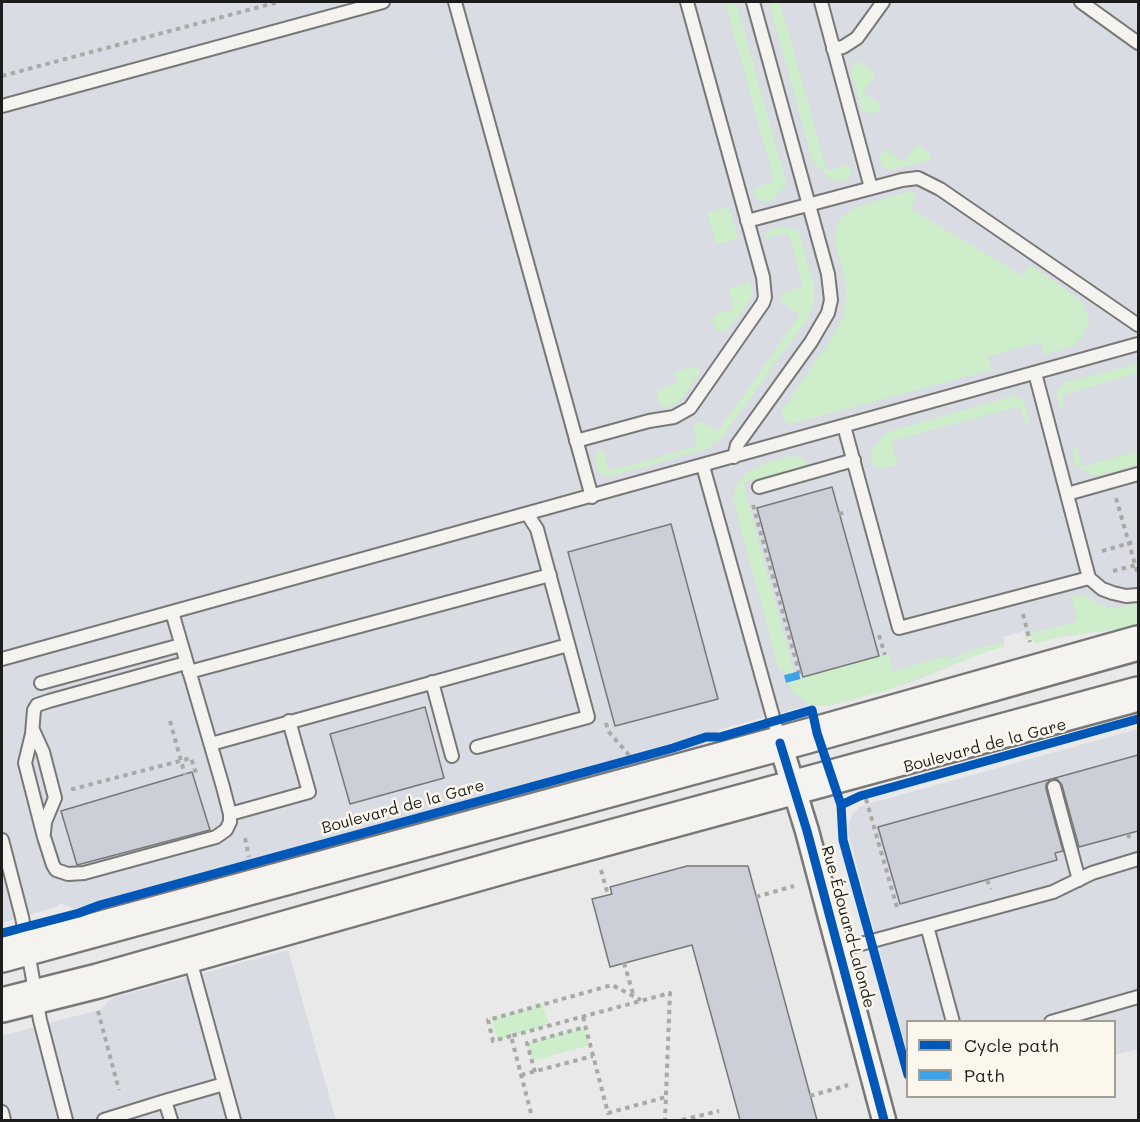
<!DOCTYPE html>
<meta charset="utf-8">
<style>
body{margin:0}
#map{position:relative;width:1140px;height:1122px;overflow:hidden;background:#e9e9e9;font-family:Mali,sans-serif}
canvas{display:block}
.frame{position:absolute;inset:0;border:3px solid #1c1c1c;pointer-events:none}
.legend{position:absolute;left:906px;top:1020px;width:210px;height:78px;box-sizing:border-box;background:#fbf7ec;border:2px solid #a29f99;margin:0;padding:8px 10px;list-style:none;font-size:18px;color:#1c1c1c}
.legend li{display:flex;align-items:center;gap:12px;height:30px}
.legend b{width:30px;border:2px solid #a29f99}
</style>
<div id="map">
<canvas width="1140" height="1122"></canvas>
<div class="frame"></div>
<ul class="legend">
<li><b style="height:8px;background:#0057b8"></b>Cycle path</li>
<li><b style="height:8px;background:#3da2ea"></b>Path</li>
</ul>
</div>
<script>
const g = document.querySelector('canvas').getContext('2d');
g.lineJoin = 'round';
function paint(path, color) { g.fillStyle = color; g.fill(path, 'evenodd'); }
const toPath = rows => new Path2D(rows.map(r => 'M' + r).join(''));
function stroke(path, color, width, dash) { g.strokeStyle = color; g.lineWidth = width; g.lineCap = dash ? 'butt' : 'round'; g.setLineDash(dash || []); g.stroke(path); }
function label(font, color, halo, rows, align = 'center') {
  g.font = font + ' Mali,sans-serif'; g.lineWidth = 5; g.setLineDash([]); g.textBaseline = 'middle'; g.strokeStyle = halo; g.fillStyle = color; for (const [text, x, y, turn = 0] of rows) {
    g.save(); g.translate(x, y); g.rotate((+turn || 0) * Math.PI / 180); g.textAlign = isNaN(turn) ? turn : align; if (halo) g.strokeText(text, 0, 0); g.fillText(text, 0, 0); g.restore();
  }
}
paint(toPath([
 [2,2,1138,2,1138,626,1059,637,1035,643,1032,637,1026,639,1024,631,1003,637,1005,646,985,652,909,683,828,706,810,705,721,729,702,746,687,752,97,913,95,908,85,910,73,908,60,903,56,907,2,923],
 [1138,729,1138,1049,1115,1055,1114,1022,908,1022,907,1053,848,832,849,822,854,812,861,806],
 [288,950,336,1120,2,1120,2,1034,5,1035,102,1009,107,1002,115,997]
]), '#d9dce3');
paint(toPath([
 [725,2,736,2,786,181,785,186,775,198,766,202,755,198,753,189,774,181],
 [769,2,780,2,827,171,848,165,852,171,846,180,834,181,828,177,812,160],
 [858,61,876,74,863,92,880,105,879,110,871,114,862,110,851,71,853,63],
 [917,144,930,154,931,157,930,160,889,170,882,166,879,158,883,151,886,149,904,162],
 [909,191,916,195,911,209,1023,276,1030,265,1078,298,1085,308,1089,321,1085,333,1076,344,1055,352,1044,355,1040,342,988,356,991,370,794,423,789,423,784,420,782,410,832,338,843,318,846,292,845,280,835,241,838,224,842,217,853,208],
 [729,207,738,238,716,244,707,213],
 [779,227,796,229,799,232,814,285,814,303,808,318,723,436,708,448,700,451,609,477,600,473,595,460,598,450,604,451,609,471,697,446,694,429,696,422,704,423,718,431,800,315,782,302,780,297,782,293,803,286,788,233,766,239,765,236,772,229],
 [749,282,753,292,752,297,730,328,720,332,717,330,712,323,714,315,734,309,728,289],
 [1138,363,1138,373,1062,395,1065,409,1060,408,1056,392,1063,383],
 [696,366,701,371,680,401,668,408,661,405,657,396,659,390,678,382,675,374,677,371],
 [1013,396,1021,399,1024,402,1030,424,1025,424,1020,406,892,441,897,462,896,465,885,468,879,468,873,464,871,457,873,448,887,432],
 [1072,447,1077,448,1082,467,1138,451,1138,465,1100,475,1093,475,1077,466,1074,462],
 [791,456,806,459,805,465,743,483,796,679,889,654,894,671,947,656,951,659,960,656,962,653,1003,642,1005,646,985,652,888,690,828,706,810,705,799,697,792,691,784,669,779,670,733,500,736,486,746,473,768,462],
 [1078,595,1083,595,1107,607,1116,608,1138,604,1138,626,1059,637,1035,643,1032,637,1026,639,1025,635,1078,621,1072,600,1073,597],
 [543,1004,549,1025,498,1040,492,1019],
 [585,1027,590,1045,532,1061,527,1043]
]), '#cdedcb');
const building = toPath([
 [832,487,879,656,803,677,757,508,832,487],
 [671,524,718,699,615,726,568,552,671,524],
 [425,707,444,778,350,804,330,734,425,707],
 [1138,755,1138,831,1079,847,1062,785,1057,779,1051,779,1046,784,1046,789,1063,851,1055,853,1057,860,900,904,878,827,1138,755],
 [192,772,210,830,77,865,61,811,192,772],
 [687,866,748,866,817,1120,740,1120,692,945,610,967,592,899,612,894,610,887,687,866]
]);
paint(building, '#cccfd8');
stroke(building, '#787878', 1.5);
const lane = toPath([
 [455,2,592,497],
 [821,2,871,188],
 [1081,2,1138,43],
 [833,49,843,47,857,38,883,2],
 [2,106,383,2],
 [747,221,902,180,918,178,940,189,1138,325],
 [844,426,899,628,1089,578,1035,373],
 [576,441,649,421,674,417,690,408,763,303,765,297,763,277,687,2],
 [734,457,737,445,811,342,828,313,831,300,828,274,753,2],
 [703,466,780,742],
 [759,487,854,460],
 [1067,494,1138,474],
 [1089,578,1102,589,1113,593,1126,596,1138,595],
 [172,612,223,787,230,814,230,822,226,830,216,837,84,873,68,874,56,870,53,865,44,837,25,763,32,734,34,710,37,705,49,701,186,663],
 [2,659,1138,344],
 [189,672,550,575],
 [432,682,452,756],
 [41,683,181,645],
 [33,730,43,752,55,798,45,822,44,833],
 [211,744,568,645],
 [477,747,588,717,537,529,528,515],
 [1054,787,1079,880],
 [230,814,309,792,289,721],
 [2,840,22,917,40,1020,66,1120],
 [927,926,953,1022],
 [839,950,1053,892,1092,873,1138,859],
 [189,956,234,1120],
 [1051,1022,1138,997],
 [165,1101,224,1084],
 [2,1112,4,1120],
 [104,1120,165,1101,171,1120]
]);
const street = toPath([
 [780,743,807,831,884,1120]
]);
const secondary = toPath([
 [2,955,826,731,1138,643],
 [2,1005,98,981,523,861,1138,694]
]);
stroke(lane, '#787878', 16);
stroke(street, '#787878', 27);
stroke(secondary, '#787878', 38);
stroke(toPath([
 [2,76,278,2],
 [1116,498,1138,575],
 [753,505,800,675],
 [839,514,848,512],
 [1102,551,1133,542],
 [1113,571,1136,565],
 [1023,614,1030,642],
 [879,635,885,655],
 [170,721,185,775],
 [606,723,608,731,629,755],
 [73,787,73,789,191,758,196,773],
 [866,799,898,911],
 [1128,834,1131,842],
 [245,838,249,857],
 [601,870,608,895],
 [987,880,991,889],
 [756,897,794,886],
 [624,963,634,997],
 [98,1011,119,1090],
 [583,1017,608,1113,666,1097],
 [511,1036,493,1041,488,1020,612,985,641,1000],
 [535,1072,527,1043,585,1027],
 [521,1075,593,1056],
 [810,1096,848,1085],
 [531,1113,511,1036,670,993,665,1120],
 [682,1120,719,1111]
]), '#aaa9a8', 4, [4.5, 4.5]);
stroke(lane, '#f4f3f0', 12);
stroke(street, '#f4f3f0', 22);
stroke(secondary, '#f4f3f0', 33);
stroke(toPath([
 [785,679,800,675]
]), '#3da2ea', 8, [15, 8]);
stroke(toPath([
 [780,743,807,831,884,1120],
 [841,805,860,796,1138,719],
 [2,933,79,913,100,905,673,748,706,737,720,737,812,710,817,733,841,805,843,840,908,1075]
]), '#0057b8', 9);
label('16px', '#1c1c1c', '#fbf7ec', [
 ["Boulevard de la Gare",985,746,-15],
 ["Boulevard de la Gare",403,807,-15],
 ["Rue Édouard-Lalonde",848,927,75]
]);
</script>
